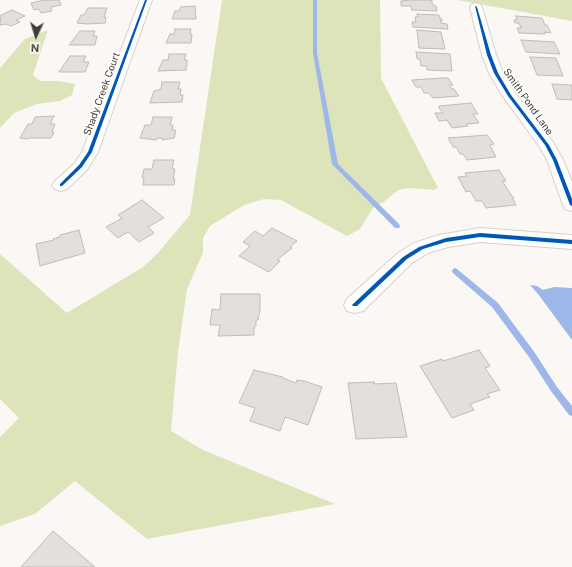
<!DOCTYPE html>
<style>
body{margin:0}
#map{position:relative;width:572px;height:567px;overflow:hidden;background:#faf7f5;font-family:"Public Sans",sans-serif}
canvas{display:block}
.north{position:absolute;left:16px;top:16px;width:40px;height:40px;-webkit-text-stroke:3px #fff;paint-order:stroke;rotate:184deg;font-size:11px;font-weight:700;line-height:16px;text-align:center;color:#423c37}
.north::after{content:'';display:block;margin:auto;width:14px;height:18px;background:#423c37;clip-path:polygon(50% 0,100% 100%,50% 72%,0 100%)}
</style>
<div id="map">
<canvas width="572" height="567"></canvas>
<div class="north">N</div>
</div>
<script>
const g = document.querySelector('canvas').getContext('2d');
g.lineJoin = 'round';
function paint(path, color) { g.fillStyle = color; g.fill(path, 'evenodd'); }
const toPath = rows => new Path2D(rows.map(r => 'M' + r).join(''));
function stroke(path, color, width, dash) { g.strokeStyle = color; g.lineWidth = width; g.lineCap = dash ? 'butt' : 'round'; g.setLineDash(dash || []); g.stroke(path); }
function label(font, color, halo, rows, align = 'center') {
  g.font = font + ' "Public Sans",sans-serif'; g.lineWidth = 3.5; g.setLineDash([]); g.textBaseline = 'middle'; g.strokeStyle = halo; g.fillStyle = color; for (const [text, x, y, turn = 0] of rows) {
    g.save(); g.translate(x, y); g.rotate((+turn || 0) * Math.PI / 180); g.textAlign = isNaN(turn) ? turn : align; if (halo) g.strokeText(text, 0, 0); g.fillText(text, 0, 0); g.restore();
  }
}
paint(toPath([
 [222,0,380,0,381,78,438,188,434,190,408,188,398,190,385,201,373,208,360,229,347,236,281,200,264,199,244,205,210,226,203,238,203,253,187,289,178,352,171,431,203,450,335,504,147,539,75,481,35,514,0,526,0,437,19,418,0,399,0,254,67,313,143,267,157,254,190,215],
 [457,0,572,0,572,21],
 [48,30,33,75,40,81,58,81,75,84,72,95,60,101,37,104,14,113,0,128,0,68,25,39]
]), '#dee4ba');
paint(toPath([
 [530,285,537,286,543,290,554,287,572,288,572,340,538,294]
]), '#9db7e8');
paint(toPath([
 [313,0,317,0,317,53,338,164,399,224,400,226,399,228,395,228,332,164,313,53,313,0],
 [455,268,457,269,498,303,535,353,557,387,572,406,572,416,569,415,551,391,529,357,492,307,453,273,452,271,453,269,455,268]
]), '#9db7e8');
const building = toPath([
 [45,0,59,0,61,5,51,7,52,11,41,13,39,9,34,10,31,3,45,0],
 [410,0,432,0,432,3,434,6,436,6,437,11,412,10,411,6,401,6,401,1,410,0],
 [195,6,196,19,172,19,175,11,179,11,181,7,195,6],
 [88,8,107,8,104,17,106,17,105,23,87,24,77,23,81,15,84,15,88,8],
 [12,10,25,16,16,20,20,22,11,26,6,24,0,25,1,15,12,10],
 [417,14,439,15,440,18,442,19,442,21,440,20,441,23,447,24,448,29,413,27,412,22,416,22,415,17,418,17,417,14],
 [516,16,542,18,545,25,547,25,551,33,544,32,545,34,519,33,517,28,521,28,519,23,515,23,514,20,517,20,516,16],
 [175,29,191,29,190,34,192,34,191,43,166,43,170,34,174,34,175,29],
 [417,30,441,32,445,49,419,48,417,30],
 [80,31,95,31,93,36,97,36,95,45,69,45,80,31],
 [521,40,554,42,560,54,526,52,521,40],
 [416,52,450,54,452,71,427,70,427,66,421,66,420,59,417,59,416,52],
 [169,54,186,54,184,60,187,60,187,64,186,70,158,71,163,60,168,60,169,54],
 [70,56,86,56,83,62,89,62,85,72,59,72,70,56],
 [530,57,556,58,563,76,537,75,530,57],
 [443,78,448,78,453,85,449,85,452,89,454,89,459,96,433,98,429,93,424,93,421,87,416,87,412,80,443,78],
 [162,82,180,82,178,89,181,89,180,95,183,95,182,102,150,103,154,91,161,89,162,82],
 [552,84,572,85,572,100,557,99,552,84],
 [471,103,478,114,473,114,479,123,466,124,468,126,452,128,447,120,439,121,435,113,443,113,439,108,439,106,471,103],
 [54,116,50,124,55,124,52,132,54,132,51,138,29,138,28,139,20,138,28,124,32,124,35,117,54,116],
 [153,117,172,117,170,125,173,125,172,130,176,130,174,138,162,140,162,138,158,138,156,140,140,138,145,125,151,125,153,117],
 [487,135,494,144,490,145,496,157,467,160,463,154,460,154,456,147,453,147,448,138,487,135],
 [154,160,174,160,172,169,175,169,173,179,175,179,174,185,143,185,144,178,142,178,144,169,152,169,154,160],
 [499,170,506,181,502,181,514,199,513,199,516,205,486,208,482,201,476,201,470,191,466,192,458,177,467,176,465,173,499,170],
 [142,200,164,218,148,227,154,233,139,242,128,232,118,238,106,227,122,218,118,215,142,200],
 [272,228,297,241,290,247,292,248,277,260,280,261,269,272,239,256,250,246,243,242,255,231,263,236,272,228],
 [79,230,85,253,40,266,36,244,54,240,53,239,60,237,60,235,79,230],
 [221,294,260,294,260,310,258,320,256,320,256,326,254,327,254,335,218,336,220,325,210,325,212,309,220,310,221,294],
 [479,350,490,366,485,368,500,390,487,394,490,397,470,404,474,410,452,418,420,366,442,359,443,361,479,350],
 [254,370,283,377,283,378,296,383,297,380,304,381,322,387,308,425,285,417,280,431,250,421,255,408,239,403,254,370],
 [374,382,374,384,396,383,407,437,356,439,348,383,374,382],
 [53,531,95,567,21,567,53,531]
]);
paint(building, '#e3dfdc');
stroke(building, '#bfbbb8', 1);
const street = toPath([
 [140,0,152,0,98,152,87,170,67,189,61,191,55,189,52,185,55,181,75,163,82,152,140,0],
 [476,3,480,4,482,7,496,55,503,73,515,93,553,142,563,160,572,182,572,211,565,209,563,205,547,160,539,146,502,95,489,73,482,55,470,7,472,4,476,3],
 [480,228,572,235,572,249,480,242,448,247,428,253,412,263,363,311,355,313,347,311,344,305,347,299,398,253,414,243,439,235,480,228]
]);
stroke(street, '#d6d1ce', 2);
paint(street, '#fefefe');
paint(toPath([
 [145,0,147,0,92,152,82,167,62,186,60,186,60,184,79,165,88,152,145,0],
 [475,6,477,7,491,55,498,73,511,95,549,145,557,160,572,199,572,206,570,205,553,160,545,145,508,96,494,73,487,55,475,6],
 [480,233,572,240,572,244,480,237,446,242,423,249,407,259,357,306,353,306,352,305,353,304,403,257,419,247,446,238,480,233]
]), '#0057b8');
label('10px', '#423c37', '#fff', [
 ["Shady Creek Court",102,94,-70],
 ["Smith Pond Lane",528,102,55]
]);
</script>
